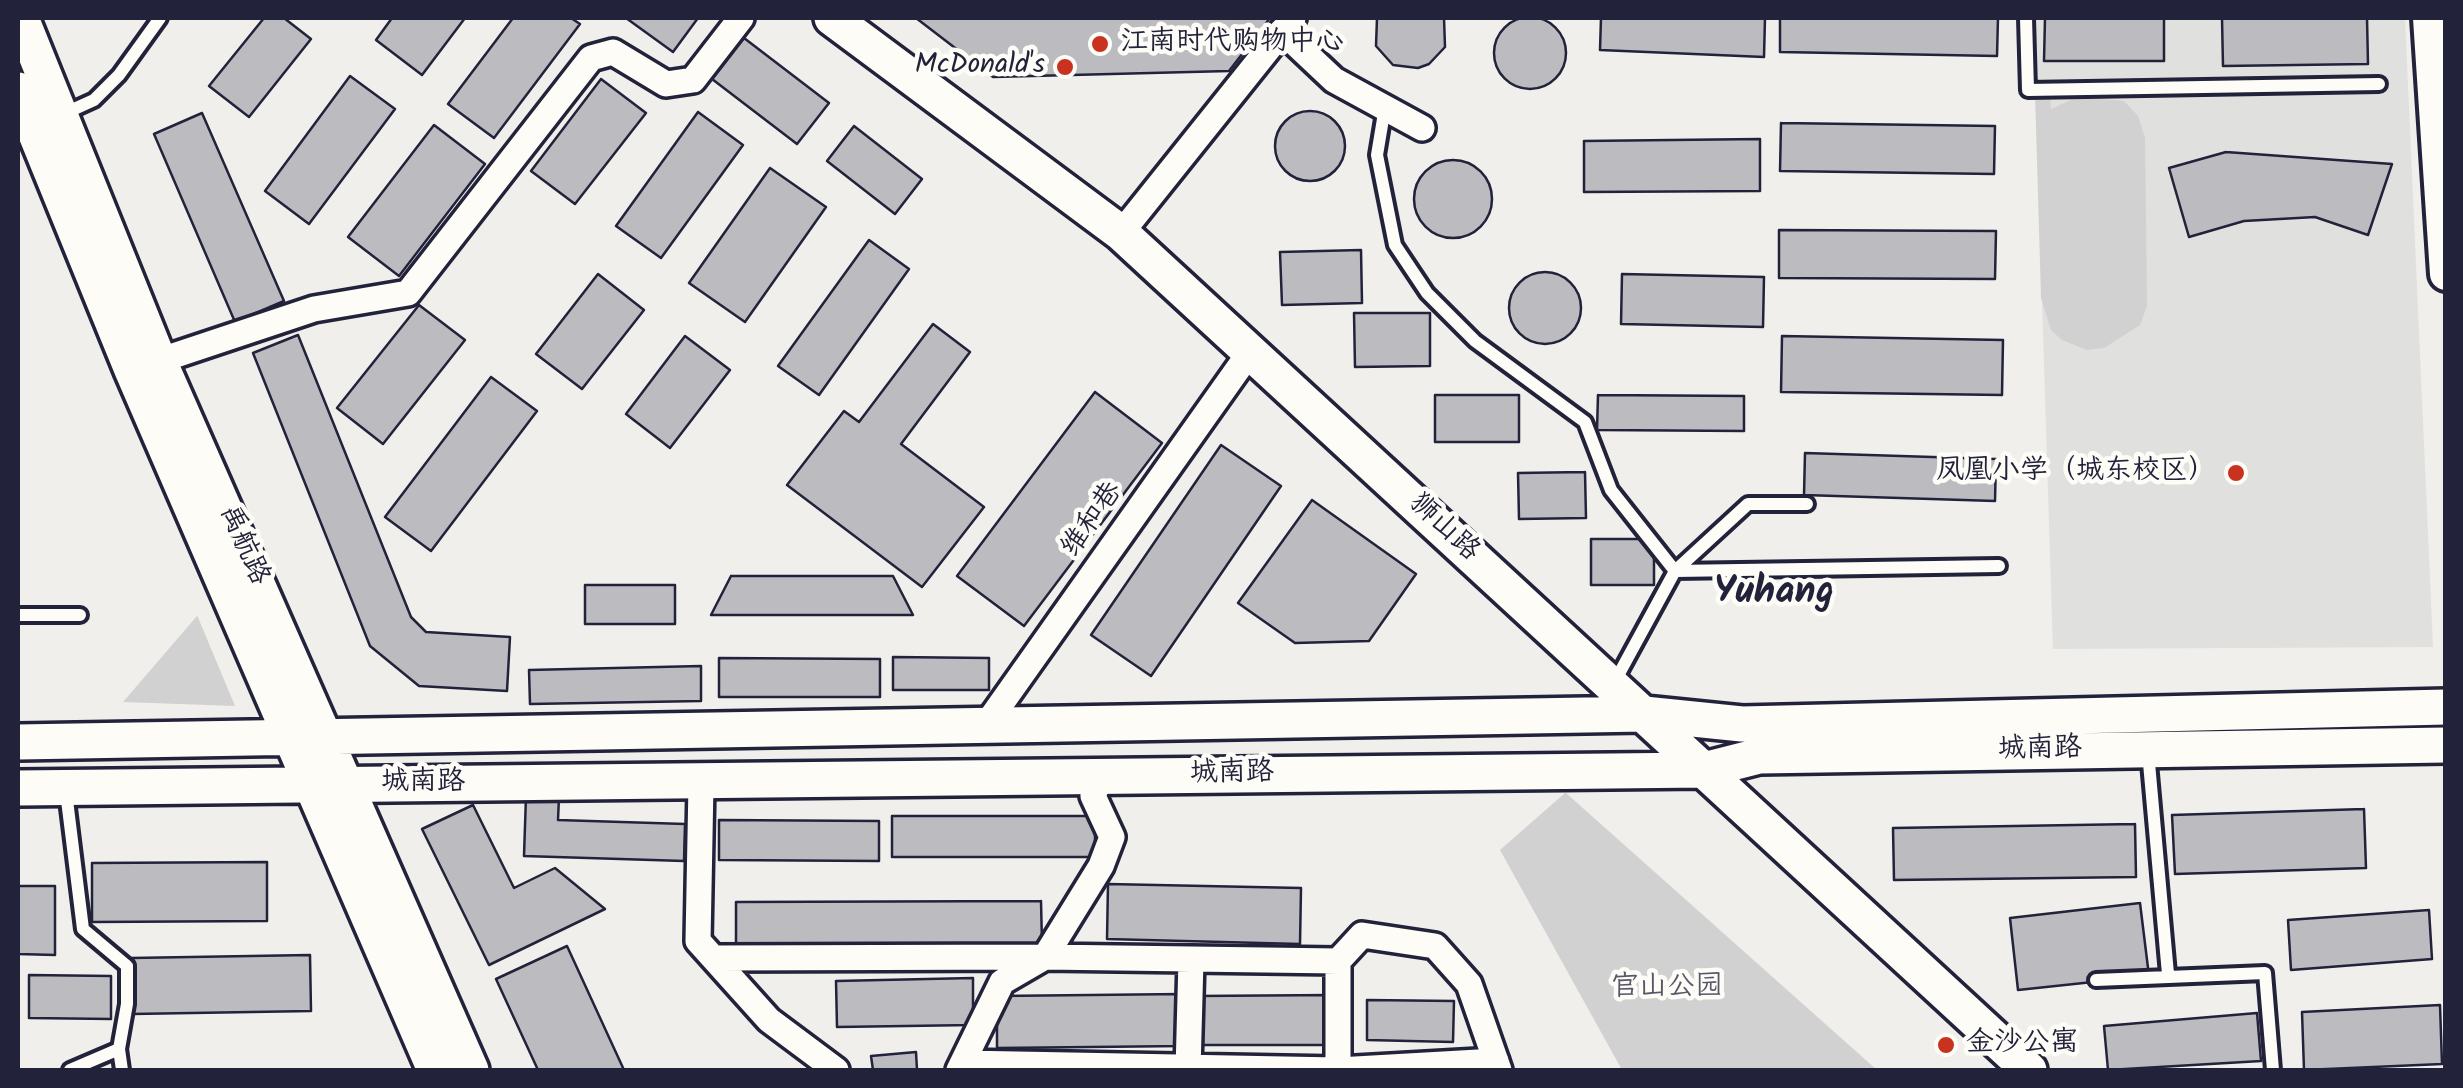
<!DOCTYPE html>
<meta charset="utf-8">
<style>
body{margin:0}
#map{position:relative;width:2463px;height:1088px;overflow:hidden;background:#f0efec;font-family:Kalam,sans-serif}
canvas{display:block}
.frame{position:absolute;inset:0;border:20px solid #22223b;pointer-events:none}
</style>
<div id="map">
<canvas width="2463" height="1088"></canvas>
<div class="frame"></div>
</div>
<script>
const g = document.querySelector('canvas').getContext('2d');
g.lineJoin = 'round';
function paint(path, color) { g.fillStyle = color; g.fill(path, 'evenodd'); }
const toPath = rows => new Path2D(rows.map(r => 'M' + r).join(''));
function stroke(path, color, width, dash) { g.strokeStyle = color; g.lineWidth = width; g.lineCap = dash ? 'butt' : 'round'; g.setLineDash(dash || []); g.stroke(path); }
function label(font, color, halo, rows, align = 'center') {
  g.font = font + ' Kalam,"LXGW WenKai TC",sans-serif'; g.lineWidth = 9; g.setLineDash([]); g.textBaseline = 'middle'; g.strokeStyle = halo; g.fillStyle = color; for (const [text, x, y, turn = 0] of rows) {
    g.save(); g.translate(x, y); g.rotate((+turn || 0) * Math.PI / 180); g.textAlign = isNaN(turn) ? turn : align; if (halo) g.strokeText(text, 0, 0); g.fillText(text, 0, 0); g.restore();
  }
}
paint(toPath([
 [2033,18,2405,18,2433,647,2053,649]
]), '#e0e0df');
paint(toPath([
 [2035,92,2050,93,2051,109,2077,97,2124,101,2138,116,2145,138,2147,306,2140,325,2104,348,2087,350,2062,340,2051,330,2041,298],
 [197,615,235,706,123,702,197,616],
 [1565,793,1566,793,1877,1070,1622,1070,1500,850]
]), '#d2d1d1');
const building = toPath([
 '1494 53a36 36 0 1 1 72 0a36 36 0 1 1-72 0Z',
 [264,18,284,18,311,39,249,117,209,86,264,18],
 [392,18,465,18,422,75,376,40,392,18],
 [513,18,571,18,580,24,494,138,448,104,513,18],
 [626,18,698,18,673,52,626,18],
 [916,18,1270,18,1229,71,993,77,916,18],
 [1377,18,1444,18,1445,47,1429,64,1418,68,1393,65,1376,46,1377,18],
 [1601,18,1765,18,1764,57,1600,50,1601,18],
 [1780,18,1998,18,1997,56,1780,52,1780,18],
 [2045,18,2164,18,2164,61,2044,61,2045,18],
 [2222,18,2367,18,2368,64,2223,66,2222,18],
 [744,38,829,103,797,144,712,79,744,38],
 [350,76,395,109,309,224,265,191,350,76],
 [601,79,646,113,575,204,531,171,601,79],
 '1275 146a35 35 0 1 1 70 0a35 35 0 1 1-70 0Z',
 [698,112,743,145,661,258,616,226,698,112],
 [202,113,284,301,235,322,154,134,202,113],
 [1781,123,1995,126,1994,174,1780,171,1781,123],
 [434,125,485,164,399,276,348,237,434,125],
 [854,126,922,179,895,214,827,161,854,126],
 [1760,139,1760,191,1584,192,1584,141,1760,139],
 [2226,152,2392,164,2368,235,2315,217,2244,221,2189,237,2169,168,2226,152],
 '1414 199a39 39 0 1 1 78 0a39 39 0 1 1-78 0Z',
 [770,168,826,207,745,322,689,283,770,168],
 [1779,230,1996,231,1995,279,1779,278,1779,230],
 [869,240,909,269,819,395,778,366,869,240],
 [1361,250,1362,303,1282,305,1280,252,1361,250],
 '1509 308a36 36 0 1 1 72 0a36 36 0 1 1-72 0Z',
 [598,274,644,310,582,389,536,354,598,274],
 [1622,274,1764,277,1763,327,1621,324,1622,274],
 [419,305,465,340,383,444,337,408,419,305],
 [1354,313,1430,313,1430,366,1355,367,1354,313],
 [933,324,970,352,901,444,984,507,922,587,787,485,844,411,859,422,933,324],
 [298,335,411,617,426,632,510,637,507,691,419,686,370,646,253,353,298,335],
 [685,336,730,370,670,448,626,414,685,336],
 [1782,336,2003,340,2002,395,1781,392,1782,336],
 [491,377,537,411,431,551,385,517,491,377],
 [1095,392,1162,443,1024,626,957,576,1095,392],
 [1435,395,1519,395,1519,442,1435,442,1435,395],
 [1598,395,1744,396,1744,431,1597,430,1598,395],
 [1221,445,1281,486,1151,676,1091,635,1221,445],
 [1805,453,1996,459,1995,501,1804,495,1805,453],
 [1585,472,1586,518,1519,519,1518,473,1585,472],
 [1312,500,1416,574,1369,641,1295,643,1238,603,1312,500],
 [1591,539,1654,539,1654,585,1591,585,1591,539],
 [731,576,893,576,913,615,711,615,731,576],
 [585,585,675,585,675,624,585,624,585,585],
 [893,657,989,658,989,690,893,690,893,657],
 [719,658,880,659,880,697,719,697,719,658],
 [701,666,701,701,530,704,529,670,701,666],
 [526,796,559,797,558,820,685,824,684,861,524,856,526,796],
 [473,805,514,888,555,868,605,909,489,965,422,829,473,805],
 [2364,809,2366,868,2175,874,2172,815,2364,809],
 [892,816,1095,816,1095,857,892,857,892,816],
 [719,820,879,821,879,861,719,860,719,820],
 [2135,824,2136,877,1894,880,1893,828,2135,824],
 [267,862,267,921,92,922,92,863,267,862],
 [1108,884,1301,888,1300,944,1107,939,1108,884],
 [18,886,55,886,55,955,18,954,18,886],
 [1041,901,1042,944,736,945,736,902,1041,901],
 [2140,903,2149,976,2018,990,2010,918,2140,903],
 [2429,910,2432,959,2291,970,2288,920,2429,910],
 [567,946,624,1070,538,1070,496,979,567,946],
 [310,955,311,1011,132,1014,131,958,310,955],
 [29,975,111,976,111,1019,29,1018,29,975],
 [973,978,973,1025,837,1027,836,981,973,978],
 [1183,994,1183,1046,997,1048,997,996,1183,994],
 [1333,995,1333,1045,1196,1045,1196,996,1333,995],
 [1367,1000,1454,1001,1453,1042,1367,1040,1367,1000],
 [2440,1005,2442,1064,2304,1070,2302,1012,2440,1005],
 [2257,1013,2261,1061,2108,1070,2104,1026,2257,1013],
 [916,1052,917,1070,873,1070,871,1056,916,1052]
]);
paint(building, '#bcbcc0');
stroke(building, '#22223b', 2.5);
const service = toPath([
 [2026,18,2028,90,2379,84],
 [1385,107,1377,155,1395,245,1427,293,1475,341,1585,422,1611,490,1675,571,1999,566],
 [61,115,94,100,119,75,160,18],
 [18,615,80,615],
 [1614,683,1675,571,1748,504,1807,504],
 [2148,752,2168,974],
 [66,792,83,929,127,966,127,1004,119,1049,70,1070],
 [2096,980,2265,973,2273,1070],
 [119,1049,122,1070]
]);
const minor = toPath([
 [1282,31,1334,80,1422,128],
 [1121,233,1293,18],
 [146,365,314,309,408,293,591,58,613,52,666,84,693,80,741,18],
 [986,725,1250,352],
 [701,784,698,941,769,1020,836,1070],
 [714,958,1045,957,1101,866,1112,837,1093,796,1101,776],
 [963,1063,1338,1070,1496,1061],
 [959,1070,1002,982,1045,957,1338,961],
 [1188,1070,1191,960],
 [1338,1070,1338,961,1362,935,1435,946,1469,984,1499,1070]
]);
const tertiary = toPath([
 [2429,18,2446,274]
]);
const secondary = toPath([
 [21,18,159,361,471,1070],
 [832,18,1121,233,2029,1070],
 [18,90,132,370,435,1070],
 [18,742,1644,714,1742,724,2446,707],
 [18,788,1704,770,1759,756,2446,745]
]);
stroke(service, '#22223b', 20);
stroke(minor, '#22223b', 32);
stroke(tertiary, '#22223b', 40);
stroke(secondary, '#22223b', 42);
stroke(service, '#fdfcf7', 12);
stroke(minor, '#fdfcf7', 25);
stroke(tertiary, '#fdfcf7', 32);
stroke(secondary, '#fdfcf7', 35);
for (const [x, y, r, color] of [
 [1100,44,10,"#c8321e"],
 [1065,67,10,"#c8321e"],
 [2236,473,10,"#c8321e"],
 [1946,1045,10,"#c8321e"]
]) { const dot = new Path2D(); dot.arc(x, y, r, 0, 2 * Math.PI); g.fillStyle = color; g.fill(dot); stroke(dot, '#fdfcf7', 4); }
label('28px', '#22223b', '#fdfcf7', [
 ["江南时代购物中心",1120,44],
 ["McDonald's",1045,67,"right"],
 ["凤凰小学（城东校区）",2216,473,"right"],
 ["金沙公寓",1966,1045]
], 'left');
label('28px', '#22223b', '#fdfcf7', [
 ["维和巷",1094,521,-55],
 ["狮山路",1443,529,43],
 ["禹航路",242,546,66],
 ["城南路",2040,751,-1],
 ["城南路",1232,775,-1],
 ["城南路",423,784]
]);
label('28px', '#575768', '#fdfcf7', [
 ["官山公园",1667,989]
]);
label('bold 38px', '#22223b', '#fdfcf7', [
 ["Yuhang",1774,596]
]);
</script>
